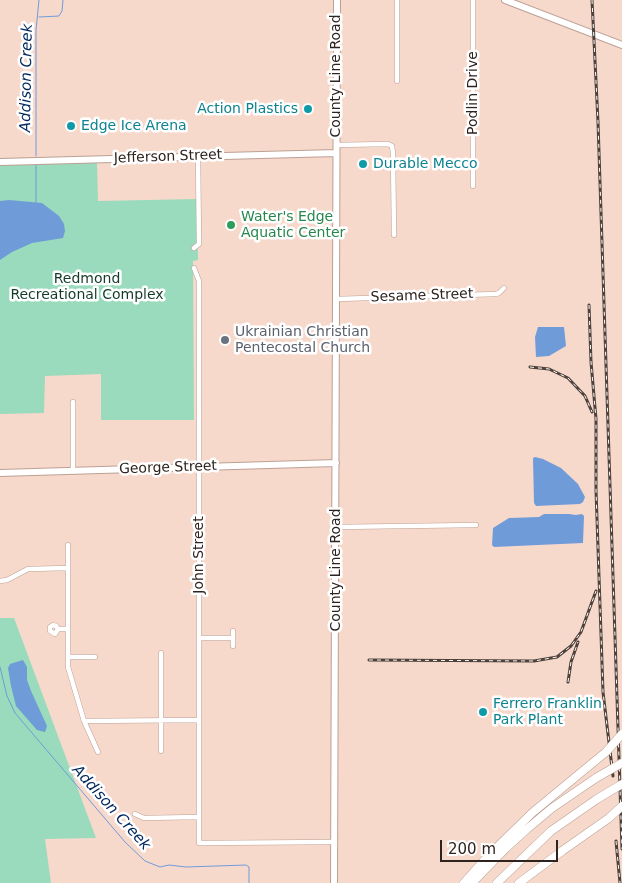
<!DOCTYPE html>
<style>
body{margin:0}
#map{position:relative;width:622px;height:883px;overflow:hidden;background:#f7d9cc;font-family:"DejaVu Sans",sans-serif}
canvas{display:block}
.scale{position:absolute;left:440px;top:840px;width:118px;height:22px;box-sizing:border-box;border:2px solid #2e231e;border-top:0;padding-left:6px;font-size:15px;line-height:18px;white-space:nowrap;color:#2e231e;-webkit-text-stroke:4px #fff;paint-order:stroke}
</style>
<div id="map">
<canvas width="622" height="883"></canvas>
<div class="scale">200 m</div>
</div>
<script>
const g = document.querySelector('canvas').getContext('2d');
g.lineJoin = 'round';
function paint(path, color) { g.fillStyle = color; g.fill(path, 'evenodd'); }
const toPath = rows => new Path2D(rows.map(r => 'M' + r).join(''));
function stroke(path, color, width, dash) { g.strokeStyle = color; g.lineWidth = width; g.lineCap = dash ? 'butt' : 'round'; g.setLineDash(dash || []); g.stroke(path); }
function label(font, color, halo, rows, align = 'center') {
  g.font = font + ' "DejaVu Sans",sans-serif'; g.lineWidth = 5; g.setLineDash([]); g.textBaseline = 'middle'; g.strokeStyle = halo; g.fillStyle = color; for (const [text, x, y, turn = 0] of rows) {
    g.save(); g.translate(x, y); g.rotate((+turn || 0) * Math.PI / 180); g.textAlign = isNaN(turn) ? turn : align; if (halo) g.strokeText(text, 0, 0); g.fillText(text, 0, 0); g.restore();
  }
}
paint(toPath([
 [97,163,98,201,197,199,198,260,193,261,194,420,101,420,101,374,45,376,44,413,0,414,0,164],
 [0,618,14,618,96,838,45,839,51,883,0,883]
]), '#99dbbc');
paint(toPath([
 [9,200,42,203,59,216,64,224,65,231,63,238,32,243,12,252,0,260,0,201],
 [538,327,564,327,566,346,549,356,536,357,535,337],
 [535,457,543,459,561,468,578,484,585,497,583,502,580,504,536,506,534,503,533,458],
 [544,514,569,514,576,515,582,514,584,516,583,543,494,547,492,545,493,528,509,518,539,517],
 [23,660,27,667,27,680,31,691,47,726,45,732,37,730,16,706,11,686,8,668,10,664]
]), '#6f9bd9');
stroke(toPath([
 [39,17,59,16,62,11,63,0],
 [36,156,36,30,39,0],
 [36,204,36,165],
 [0,667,7,696,15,713,125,842,145,861,160,867,169,865,186,867,246,865,249,867,249,883]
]), '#6f9bd9', 1);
const street = toPath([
 [397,0,397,81],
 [336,145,388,144,392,146,393,153,394,235],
 [473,186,473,0],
 [194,248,199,244,198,156],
 [194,268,199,281,199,843,335,842],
 [337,299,496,294,499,293,504,288],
 [73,471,73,402],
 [336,527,476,525],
 [68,545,68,667,84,721,98,752],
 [0,581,7,580,28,569,68,568],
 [58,629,55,634,50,631,50,627,53,625,56,626,58,629,68,629],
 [233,631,233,646],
 [199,638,233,638],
 [68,657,95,657],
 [84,721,197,720],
 [161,751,161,653],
 [135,814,144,818,198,817]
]);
const secondary = toPath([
 [505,0,622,45],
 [0,162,336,153],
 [0,473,336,463],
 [334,883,337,0]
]);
const highway = toPath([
 [464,883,489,855,532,813,584,770],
 [472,883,506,848,527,829,552,808,596,778],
 [497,883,551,831,597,799],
 [519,883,562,851]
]);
stroke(street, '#bca094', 5.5);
stroke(secondary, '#bca094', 8);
stroke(highway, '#bca094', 9);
stroke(street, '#fff', 4.5);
stroke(secondary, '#fff', 6);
stroke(highway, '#fff', 8);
const rail = toPath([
 [592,0,598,122,622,849],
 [589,305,591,362,596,419,596,490,603,692,613,776],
 [530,367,549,369,568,378,585,396,592,412],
 [369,660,534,661,557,657,571,646,581,632,596,591],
 [568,682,571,662,578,642],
 [616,841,620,883]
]);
stroke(rail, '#4f413a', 3);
stroke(rail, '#fff', 1, [4]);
const highwayBridge = toPath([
 [584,770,606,752,622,734],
 [596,778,622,763],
 [597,799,622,784],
 [562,851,609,818,622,806]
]);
stroke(highwayBridge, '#bca094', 9, []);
stroke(highwayBridge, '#fff', 8);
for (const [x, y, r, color] of [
 [308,109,5,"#0f9aa8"],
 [71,126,5,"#0f9aa8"],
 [363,164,5,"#0f9aa8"],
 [231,225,5,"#2e9e5b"],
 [225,340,5,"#6b7280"],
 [483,712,5,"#0f9aa8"]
]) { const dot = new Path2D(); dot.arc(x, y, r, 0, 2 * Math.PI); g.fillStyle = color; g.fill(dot); stroke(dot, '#fff', 2); }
label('14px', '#2e231e', '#fff', [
 ["County Line Road",336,76,-90],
 ["Podlin Drive",473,93,-90],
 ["Jefferson Street",168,157,-2],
 ["Sesame Street",422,296,-2],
 ["George Street",168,468,-2],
 ["John Street",199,555,-90],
 ["County Line Road",336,570,-90]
]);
label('14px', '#0d838f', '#fff', [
 ["Action Plastics",298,109,"right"],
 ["Edge Ice Arena",81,126],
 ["Durable Mecco",373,164],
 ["Ferrero Franklin",493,704],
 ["Park Plant",493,720]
], 'left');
label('14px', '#27864d', '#fff', [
 ["Water's Edge",241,217],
 ["Aquatic Center",241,233]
], 'left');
label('14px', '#133b2b', '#fff', [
 ["Redmond",87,279],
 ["Recreational Complex",87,295]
]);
label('14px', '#5b616d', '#fff', [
 ["Ukrainian Christian",235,332],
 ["Pentecostal Church",235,348]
], 'left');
label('italic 15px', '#00285f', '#fff', [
 ["Addison Creek",27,78,-89],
 ["Addison Creek",111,808,48]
]);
</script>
